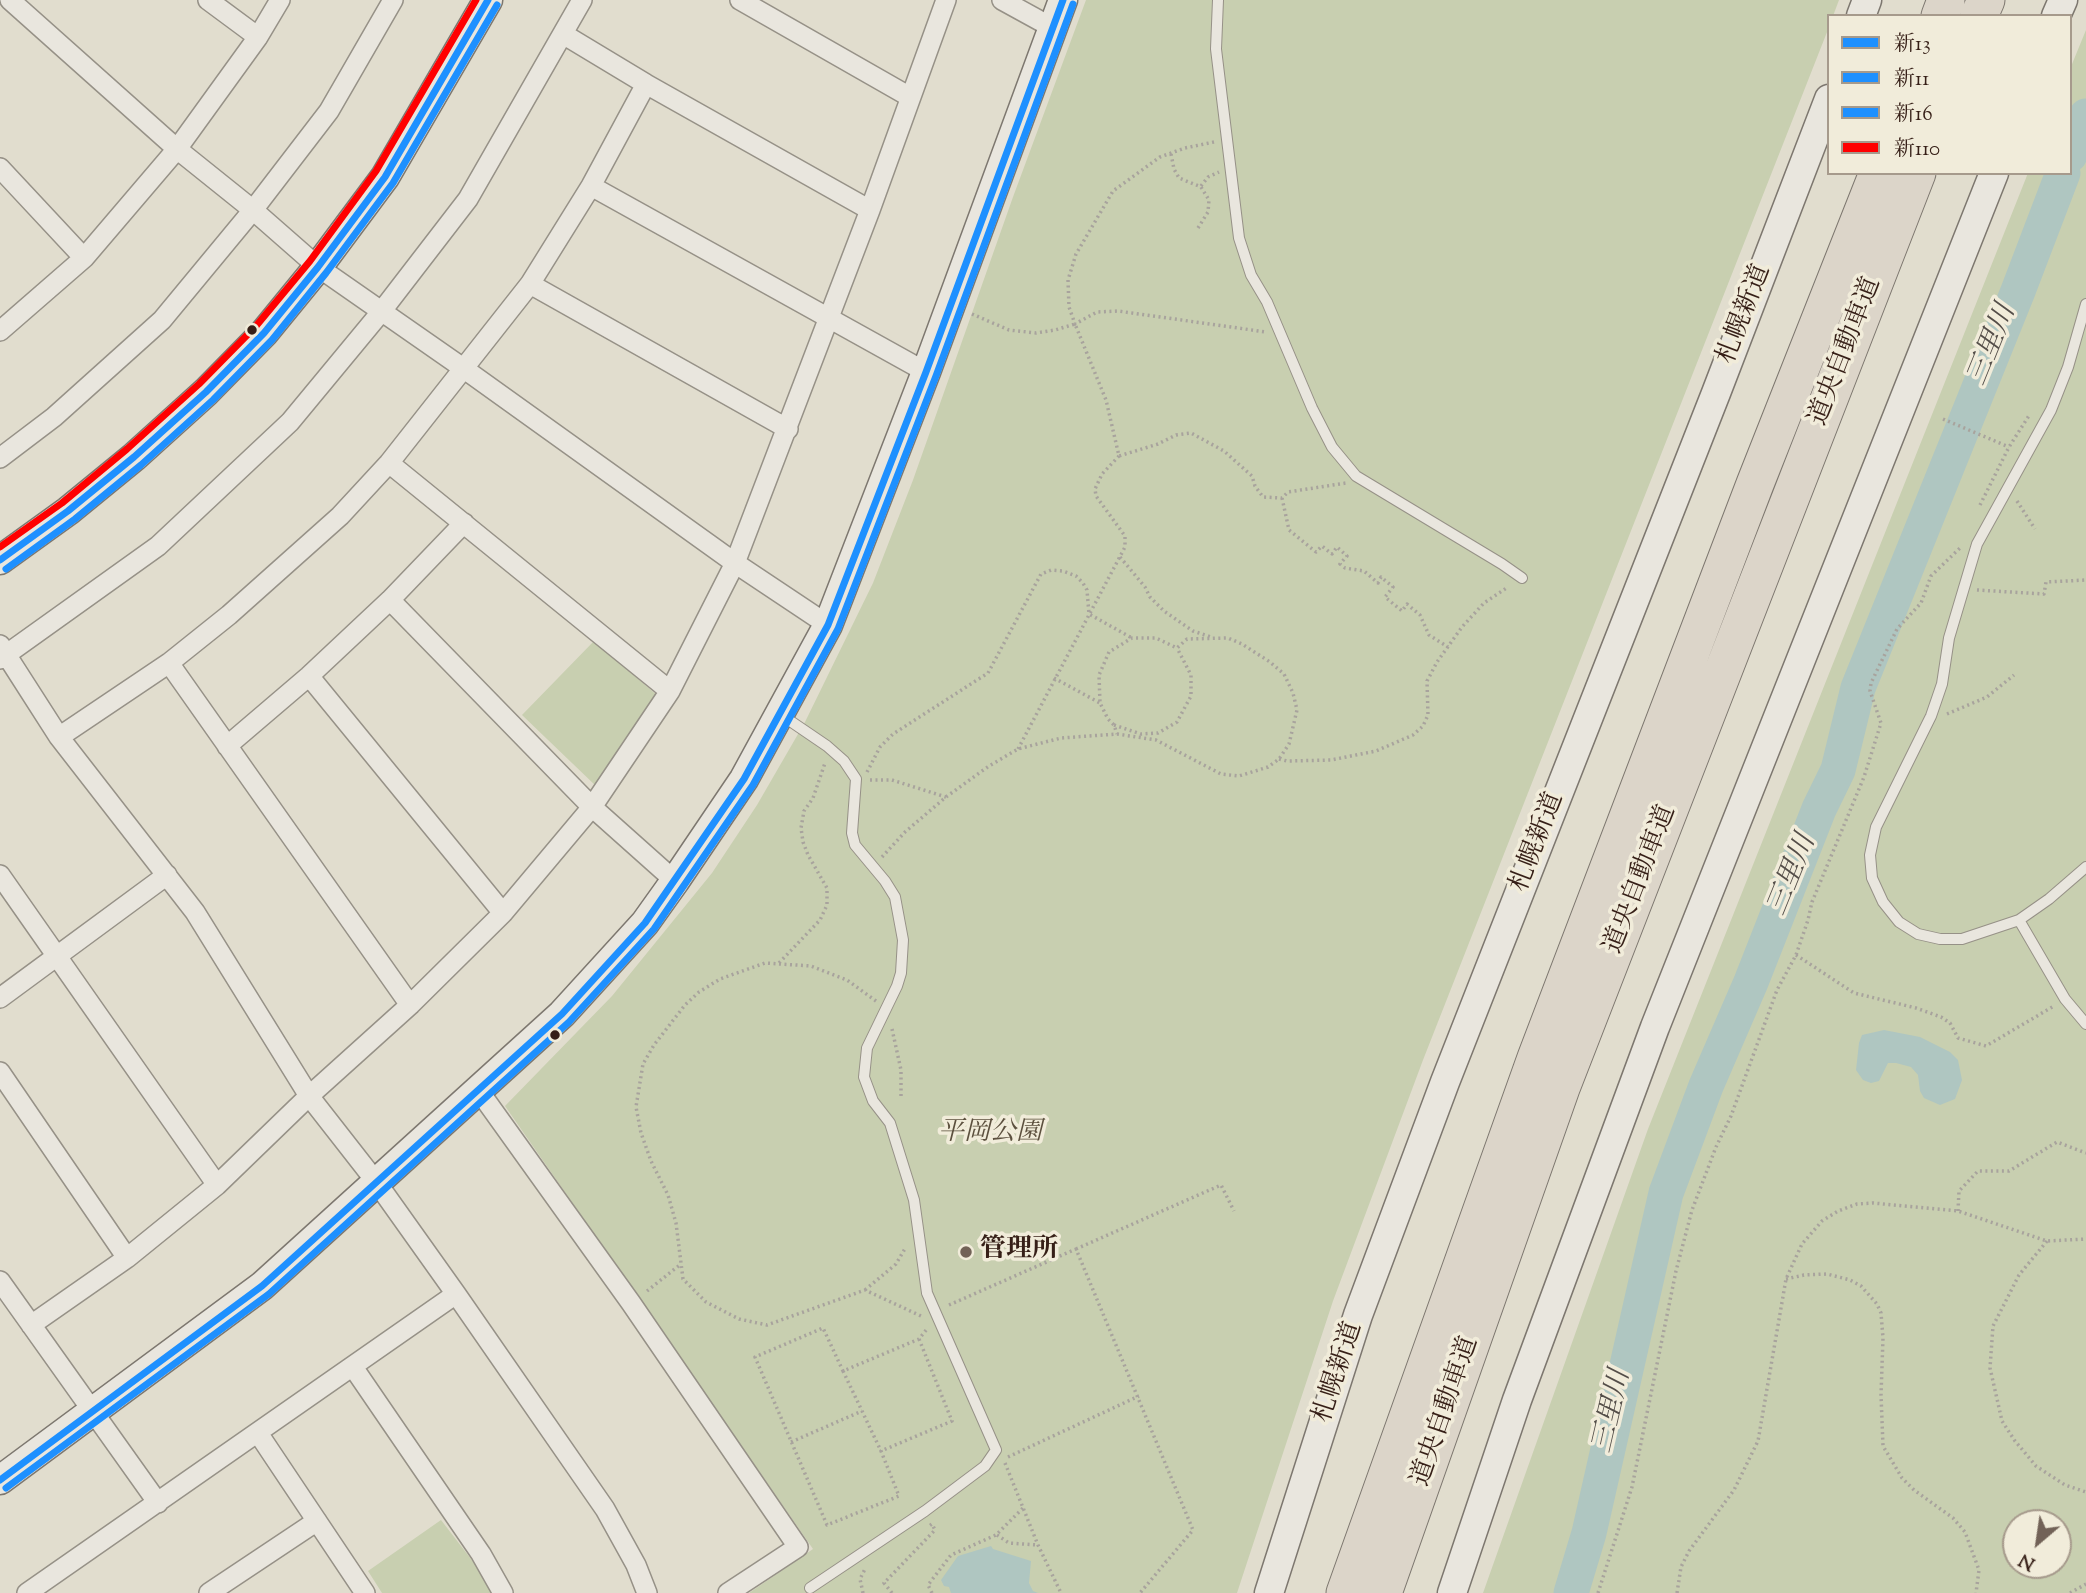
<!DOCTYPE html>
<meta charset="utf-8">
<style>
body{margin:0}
#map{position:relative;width:2086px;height:1593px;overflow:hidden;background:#e1ddce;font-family:"Sorts Mill Goudy","Noto Serif JP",serif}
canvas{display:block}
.legend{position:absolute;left:1827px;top:14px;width:245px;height:161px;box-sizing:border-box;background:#f1ecda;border:2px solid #a69a8c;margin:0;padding:9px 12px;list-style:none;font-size:21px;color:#361f17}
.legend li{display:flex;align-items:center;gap:14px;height:35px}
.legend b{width:35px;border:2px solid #a69a8c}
.north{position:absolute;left:2002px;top:1509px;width:70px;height:70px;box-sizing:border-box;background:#f1ecda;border:2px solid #a69a8c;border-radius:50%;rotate:209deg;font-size:19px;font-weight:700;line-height:28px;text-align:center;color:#361f17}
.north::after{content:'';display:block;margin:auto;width:24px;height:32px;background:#726257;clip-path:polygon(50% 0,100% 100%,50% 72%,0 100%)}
</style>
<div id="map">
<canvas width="2086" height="1593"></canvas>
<ul class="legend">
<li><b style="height:9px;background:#1e90ff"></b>新13</li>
<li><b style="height:9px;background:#1e90ff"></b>新11</li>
<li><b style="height:9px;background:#1e90ff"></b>新16</li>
<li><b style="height:9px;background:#f00"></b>新110</li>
</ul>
<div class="north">N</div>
</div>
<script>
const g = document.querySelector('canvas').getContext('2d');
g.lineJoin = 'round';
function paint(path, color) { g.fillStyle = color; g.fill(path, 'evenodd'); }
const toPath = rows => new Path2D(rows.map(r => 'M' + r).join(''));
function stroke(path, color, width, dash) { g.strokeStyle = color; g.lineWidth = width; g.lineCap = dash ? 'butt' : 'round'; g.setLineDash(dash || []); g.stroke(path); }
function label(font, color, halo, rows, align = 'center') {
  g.font = font + ' "Sorts Mill Goudy","Noto Serif JP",serif'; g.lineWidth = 7; g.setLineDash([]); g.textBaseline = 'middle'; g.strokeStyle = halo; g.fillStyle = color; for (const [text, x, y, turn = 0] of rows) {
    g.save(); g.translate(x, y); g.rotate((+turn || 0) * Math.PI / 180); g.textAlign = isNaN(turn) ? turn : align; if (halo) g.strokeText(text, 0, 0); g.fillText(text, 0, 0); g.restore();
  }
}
paint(toPath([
 [1086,0,1839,0,1833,16,1829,16,1829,27,1423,1060,1333,1301,1237,1593,749,1593,813,1549,505,1106,612,996,712,873,757,805,805,722,873,583,913,480,1013,197],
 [2086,30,2086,1593,1483,1593,1648,1129,2028,173,2070,173,2070,69],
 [2016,1523,2058,1523,2058,1565,2016,1565],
 [594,641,658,696,597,787,522,715],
 [441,1520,481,1572,493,1593,382,1593,368,1571]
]), '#c8cfb0');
paint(toPath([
 [1884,1030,1920,1037,1950,1052,1958,1060,1962,1080,1955,1099,1940,1105,1924,1098,1920,1091,1918,1075,1911,1067,1896,1063,1888,1063,1879,1081,1871,1083,1863,1080,1856,1070,1859,1043,1862,1035],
 [991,1546,993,1549,1031,1561,1029,1583,1033,1591,1038,1593,951,1593,949,1587,944,1586,941,1580,958,1556]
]), '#afc6c1');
stroke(toPath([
 [2070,155,2086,116],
 [1571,1593,1589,1533,1666,1193,1706,1086,1751,982,1819,809,1838,770,1858,688,2018,291,2063,173]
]), '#afc6c1', 35);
const lane = toPath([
 [1218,0,1216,49,1239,238,1251,275,1267,302,1312,408,1332,447,1356,476,1502,564,1522,578],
 [2086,304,2068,367,2051,410,1977,544,1949,638,1942,684,1931,716,1876,827,1870,855,1872,878,1883,902,1899,922,1918,934,1940,939,1962,939,2019,920,2049,899,2086,867],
 [780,714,827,746,844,761,856,779,852,833,855,845,885,881,895,897,903,940,901,973,897,986,867,1048,864,1077,873,1101,890,1123,914,1200,927,1293,996,1450,985,1466,925,1511,810,1588],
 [2019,920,2065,999,2086,1024]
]);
const street = toPath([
 [10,0,177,149,253,210,318,267,463,368,735,563,828,625],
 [208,0,258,37],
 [740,0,910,97],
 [1002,0,1053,28],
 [563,34,646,84,870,210],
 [0,168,84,258],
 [591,186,926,372],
 [530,284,788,429],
 [0,331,84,258,177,149,258,37,280,0],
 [0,458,54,417,162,320,253,210,329,111,393,0],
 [389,463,670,691],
 [390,600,592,807,675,881],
 [0,645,59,737,195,912,309,1096,377,1183,456,1294,605,1509,636,1565,647,1593],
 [0,659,158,546,290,422,381,312,468,199,582,0],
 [169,663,410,1005],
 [309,676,503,913],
 [59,737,169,663,229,615,340,516,389,463,530,284,591,186,646,84],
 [227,746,309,676,390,600,464,523],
 [0,875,217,1185],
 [0,998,167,875],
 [0,1072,127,1258],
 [479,1091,631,1303,798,1547,728,1593],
 [0,1281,158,1503],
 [31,1325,127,1258,217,1185,309,1096,410,1005,503,913,592,807,670,691,735,563,870,210,946,0],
 [353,1367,481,1554,503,1593],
 [258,1433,365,1593],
 [27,1593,456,1294],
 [209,1593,317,1521]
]);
const secondary = toPath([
 [1861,16,1867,0],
 [2056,16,2063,0],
 [0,560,68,511,134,457,206,392,264,333,318,267,385,177,488,0],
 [0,1480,262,1286,562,1014,645,923,675,881,744,779,828,625,926,372,1063,0],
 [1269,1593,1358,1315,1445,1082,1716,393,1829,99],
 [1452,1593,1517,1400,1655,1027,1994,173]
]);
const highway = toPath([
 [1940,16,1946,0],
 [1979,16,1986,0],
 [1345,1593,1536,1058,1755,484,1878,173],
 [1383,1593,1561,1088,1917,173]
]);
stroke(lane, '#969187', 12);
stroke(street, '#969187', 22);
stroke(secondary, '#7d776f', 31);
stroke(highway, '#7d776f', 39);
stroke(toPath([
 [1214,142,1185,148,1160,157,1113,191,1076,254,1068,280,1069,307,1075,324,1097,312,1118,311,1266,332],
 [1171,154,1174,169,1179,178,1201,187,1209,200,1208,212,1198,228],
 [1201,186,1208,177,1219,172],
 [972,314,1009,330,1036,333,1055,330,1075,324,1106,400,1119,456,1158,444,1176,435,1191,433,1224,451,1252,476,1255,486,1263,497,1282,498,1288,492,1346,483],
 [1943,419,2009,447],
 [1282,498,1289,530,1316,552,1322,546,1332,554,1337,547,1347,556,1340,564,1345,568,1364,571,1378,583,1381,577,1393,587,1385,597,1402,611,1407,604,1420,615,1429,635,1448,647],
 [2017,501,2035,529],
 [1980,505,2009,447,2030,414],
 [1120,557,1145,587,1150,597,1164,611,1193,631,1211,637],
 [1977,590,2044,594,2046,582,2086,580],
 [1054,678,1100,703],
 [1947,714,1987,697,2014,675],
 [1114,725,1141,734,1158,733,1177,722,1191,696,1191,675,1177,648],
 [1018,749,1125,547,1125,536,1096,496,1095,489,1102,474,1119,456],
 [1279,759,1287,761,1331,760,1376,751,1413,735,1423,726,1428,715,1427,681,1437,662,1462,627,1484,603,1508,587],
 [867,772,880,747,893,734,988,673,1041,574,1051,570,1063,571,1076,576,1083,583,1087,590,1089,614,1132,638],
 [870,780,892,780,946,797],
 [882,857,905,832,946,797,989,766,1018,749,1061,738,1117,734,1156,740,1221,774,1239,776,1268,767,1279,759,1289,744,1297,710,1293,693,1284,674,1270,662,1242,644,1228,638,1187,639,1177,648,1156,638,1132,638,1109,652,1099,675,1100,703,1108,719,1114,725,1117,734],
 [1796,955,1854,993,1916,1008,1941,1017,1950,1023,1958,1038,1986,1046,2054,1006],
 [779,963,820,920,827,905,827,888,808,855,803,842,801,828,804,811,813,798,825,763],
 [876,1001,847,980,811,966,765,963,720,979,699,992,685,1005,654,1045,643,1064,636,1107,641,1133,651,1161,668,1195,676,1223,683,1279,706,1302,739,1319,767,1325,865,1290,921,1316],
 [892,1029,901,1070,901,1097],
 [1958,1211,1959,1191,1978,1171,2009,1171,2057,1142,2086,1153],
 [2047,1241,2019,1275,1993,1326,1990,1368,2002,1421,2015,1441,2036,1466,2065,1485,2086,1492],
 [1076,1249,1221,1185,1234,1211],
 [1786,1279,1804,1275,1827,1274,1850,1280,1861,1286,1877,1304,1881,1313,1883,1338,1881,1395,1883,1446,1902,1478,1914,1490,1953,1518,1965,1532,1979,1570,1976,1593],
 [865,1290,896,1264,906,1247],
 [647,1291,681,1264],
 [949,1305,1076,1249,1193,1530,1140,1593],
 [919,1339,952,1421,881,1451,899,1496,827,1525,755,1357,823,1328,843,1371,919,1339,927,1329],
 [843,1371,881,1451],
 [791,1442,862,1411],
 [1008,1457,1139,1396],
 [1005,1463,1038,1545,1061,1593],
 [997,1535,1009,1543,1038,1545],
 [863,1593,860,1579,865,1569],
 [892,1593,884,1583,935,1530,932,1524,929,1526],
 [932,1593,928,1585,951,1555,996,1535,1023,1508],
 [1598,1593,1632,1487,1676,1271,1692,1210,1716,1147,1731,1116,1777,990,1796,955,1808,920,1812,902,1864,777,1881,723,1870,691,1871,683,1897,629,1921,603,1931,576,1961,547],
 [1677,1593,1681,1567,1689,1551,1734,1490,1758,1441,1786,1279,1802,1244,1822,1221,1838,1211,1857,1204,1873,1203,1958,1211,2047,1241,2086,1239],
 [2070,1593,2086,1584]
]), '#a8a39d', 3.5, [2, 3.5]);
stroke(lane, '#e9e6de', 10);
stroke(street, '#e9e6de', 19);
stroke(secondary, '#e9e6de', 28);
stroke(highway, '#dcd5c9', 37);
stroke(toPath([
 [0,560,68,511,134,457,206,392,264,333,318,267,385,177,488,0],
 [0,1480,262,1286,562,1014,645,923,744,779,828,625,926,372,1063,0]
]), '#1e90ff', 7);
stroke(toPath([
 [6,1488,269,1294,569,1022,654,929,753,785,838,629,936,376,1073,4]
]), '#1e90ff', 7);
stroke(toPath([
 [6,569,75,519,141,465,213,400,272,340,326,273,393,183,497,5]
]), '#1e90ff', 7);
stroke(toPath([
 [0,547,62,503,127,449,199,384,256,326,310,261,376,171,476,0]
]), '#f00', 7);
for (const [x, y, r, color] of [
 [252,330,6,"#361f17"],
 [555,1035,6,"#361f17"],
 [966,1252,7,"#726257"]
]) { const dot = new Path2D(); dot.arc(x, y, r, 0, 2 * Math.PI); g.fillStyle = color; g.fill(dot); stroke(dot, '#f1ecda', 2.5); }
label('26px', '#361f17', '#f1ecda', [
 ["札幌新道",1746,315,-69],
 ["道央自動車道",1847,352,-69],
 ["札幌新道",1539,843,-69],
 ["道央自動車道",1642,880,-69],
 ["札幌新道",1340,1373,-72],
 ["道央自動車道",1447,1412,-71]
]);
label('italic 26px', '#5c503e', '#f1ecda', [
 ["平岡公園",990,1135]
]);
label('bold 26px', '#361f17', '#f1ecda', [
 ["管理所",980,1252]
], 'left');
label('italic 28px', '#544e49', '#f1ecda', [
 ["三里川",1994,346,-68],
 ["三里川",1794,876,-68],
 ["三里川",1614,1412,-77]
]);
</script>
